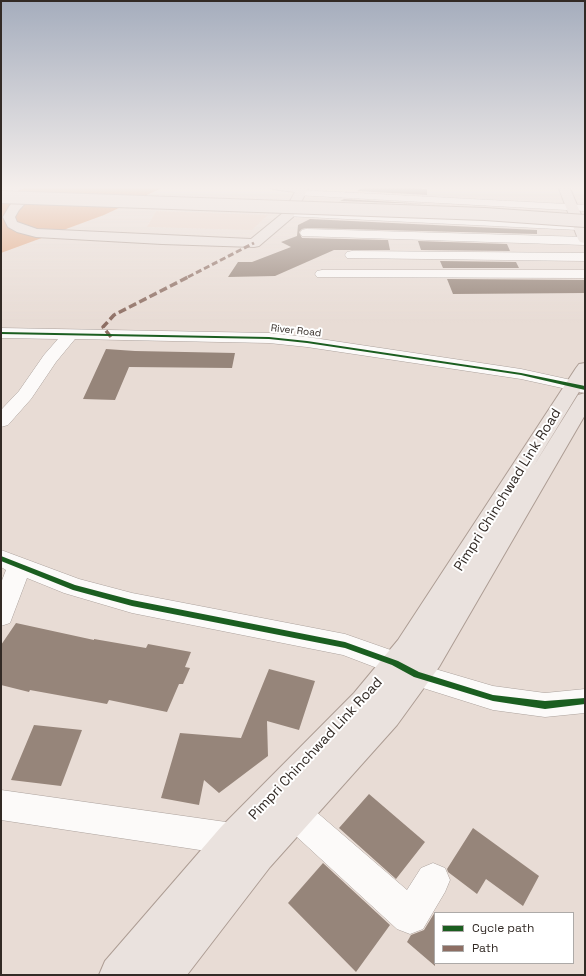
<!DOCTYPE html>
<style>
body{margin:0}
#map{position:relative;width:586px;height:976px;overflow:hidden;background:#e8dcd5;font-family:"Space Grotesk",sans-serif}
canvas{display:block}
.frame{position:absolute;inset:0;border:2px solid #322a25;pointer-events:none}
.legend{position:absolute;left:434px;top:912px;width:140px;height:52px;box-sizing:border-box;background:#fff;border:1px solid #adaaa8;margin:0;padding:5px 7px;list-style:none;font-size:12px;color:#322a25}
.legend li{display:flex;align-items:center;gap:8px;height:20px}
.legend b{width:20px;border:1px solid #adaaa8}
</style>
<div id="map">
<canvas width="586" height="976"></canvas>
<div class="frame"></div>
<ul class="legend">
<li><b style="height:5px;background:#1b5e20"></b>Cycle path</li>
<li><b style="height:5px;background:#8d6e63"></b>Path</li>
</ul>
</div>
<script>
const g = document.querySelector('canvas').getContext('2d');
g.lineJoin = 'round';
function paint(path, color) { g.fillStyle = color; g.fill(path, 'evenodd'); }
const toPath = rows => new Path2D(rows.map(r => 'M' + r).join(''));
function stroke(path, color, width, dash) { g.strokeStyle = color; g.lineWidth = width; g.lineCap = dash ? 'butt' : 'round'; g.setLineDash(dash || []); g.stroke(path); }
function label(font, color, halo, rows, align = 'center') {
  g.font = font + ' "Space Grotesk",sans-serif'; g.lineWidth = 4; g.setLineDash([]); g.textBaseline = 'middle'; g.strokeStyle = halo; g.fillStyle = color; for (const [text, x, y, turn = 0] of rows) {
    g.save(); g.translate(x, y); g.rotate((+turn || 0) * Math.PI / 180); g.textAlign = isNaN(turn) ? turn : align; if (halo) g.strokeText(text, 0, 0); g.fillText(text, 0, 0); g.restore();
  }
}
paint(toPath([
 [156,211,268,215,252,230,147,227]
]), '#ebd5c9');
paint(toPath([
 [30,186,166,186,104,215,1,253,1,197]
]), '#e0a37c');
paint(toPath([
 [366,186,413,186,412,188,427,189,427,195,357,191],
 [344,199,427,204,340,201],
 [310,219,537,230,537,234,306,228,302,229,299,232,302,238,388,240,390,250,334,250,275,276,228,277,238,262,252,262,291,247,281,242,297,236,298,225],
 [418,241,507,244,510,251,421,250],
 [440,261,516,262,519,268,443,268],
 [447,279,585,280,585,293,453,294],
 [106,349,135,351,235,353,232,368,129,367,115,400,83,399],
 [16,623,94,640,94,639,146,648,148,644,191,652,185,667,190,668,183,684,179,684,167,712,109,700,107,704,30,690,29,692,1,685,1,645],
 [269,669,315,681,299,730,267,721,268,756,219,793,204,780,199,805,161,798,180,733,241,738],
 [34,725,82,730,61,786,11,780],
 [369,794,425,842,396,879,339,828],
 [473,828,539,876,523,906,486,879,477,894,448,872,447,869],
 [323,863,390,925,356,972,288,903],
 [435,912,435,966,407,942,411,935,424,930]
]), '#96857a');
const minor = toPath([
 [300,190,585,205,585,211,296,195,295,193,300,190],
 [289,210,579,222,583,223,585,226,583,229,579,230,285,216,283,214,285,212,289,210],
 [306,229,585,237,585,245,302,236,300,233,302,230,306,229],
 [352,251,585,253,585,261,347,258,345,255,347,252,352,251],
 [322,270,585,270,585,278,317,277,315,274,317,271,322,270],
 [1,328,269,333,307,337,521,369,585,383,585,393,521,379,307,347,269,343,75,339,56,362,31,399,8,425,1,427,1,410,19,391,44,355,58,339,1,338,1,328],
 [1,550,79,579,132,593,345,634,405,655,425,666,493,686,545,693,585,689,585,713,545,717,493,710,407,683,385,671,343,655,132,613,64,593,27,578,10,623,1,626,1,583,6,570,1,567,1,550],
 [1,790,233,823,245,827,249,839,245,851,233,855,1,820,1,790],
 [295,798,306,803,407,890,421,868,433,863,445,868,450,880,445,892,423,929,410,934,397,929,284,825,279,814,284,803,295,798]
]);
const major = toPath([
 [268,186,305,186,308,189,293,217,259,246,254,247,162,244,36,237,17,232,8,227,3,217,10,205,20,196,24,195,28,196,30,198,19,210,15,217,17,222,37,229,251,239,284,212,295,192,273,189,268,186],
 [558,186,569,186,585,224,585,243,580,242,578,239,558,186],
 [585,363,585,382,533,467,578,395,585,393,585,415,439,667,397,725,270,867,187,975,99,975,105,961,221,827,354,693,398,640,576,368,579,364,585,363]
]);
stroke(minor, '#aca29d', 1);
stroke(major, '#ad9d94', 2);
paint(minor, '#fcfaf9');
paint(major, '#eae2de');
const majorBridge = toPath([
 [1,197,485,214,585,221]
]);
stroke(majorBridge, '#ad9d94', 14, []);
stroke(majorBridge, '#eae2de', 12);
stroke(toPath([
 [188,277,254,243]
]), '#8d6e63', 3, [6, 3]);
stroke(toPath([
 [111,337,103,327,114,315,190,276]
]), '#8d6e63', 3.5, [8, 3.5]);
paint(toPath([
 [1,332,269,337,307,341,521,373,585,386,585,390,521,375,307,343,269,339,1,334,1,332],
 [1,556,75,585,132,600,345,642,398,661,419,672,493,695,545,701,585,698,585,704,545,709,493,701,414,677,392,665,345,648,132,606,73,590,1,561,1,556]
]), '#1b5e20');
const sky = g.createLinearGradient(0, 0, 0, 323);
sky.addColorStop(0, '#a5adbd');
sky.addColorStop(0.58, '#f5efec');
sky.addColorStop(1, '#f5efec00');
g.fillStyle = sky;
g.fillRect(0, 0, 586, 323);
label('10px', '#322a25', '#fff', [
 ["River Road",296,331,6]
]);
label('14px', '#322a25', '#fff', [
 ["Pimpri Chinchwad Link Road",508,490,-58],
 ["Pimpri Chinchwad Link Road",316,749,-47]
]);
</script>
